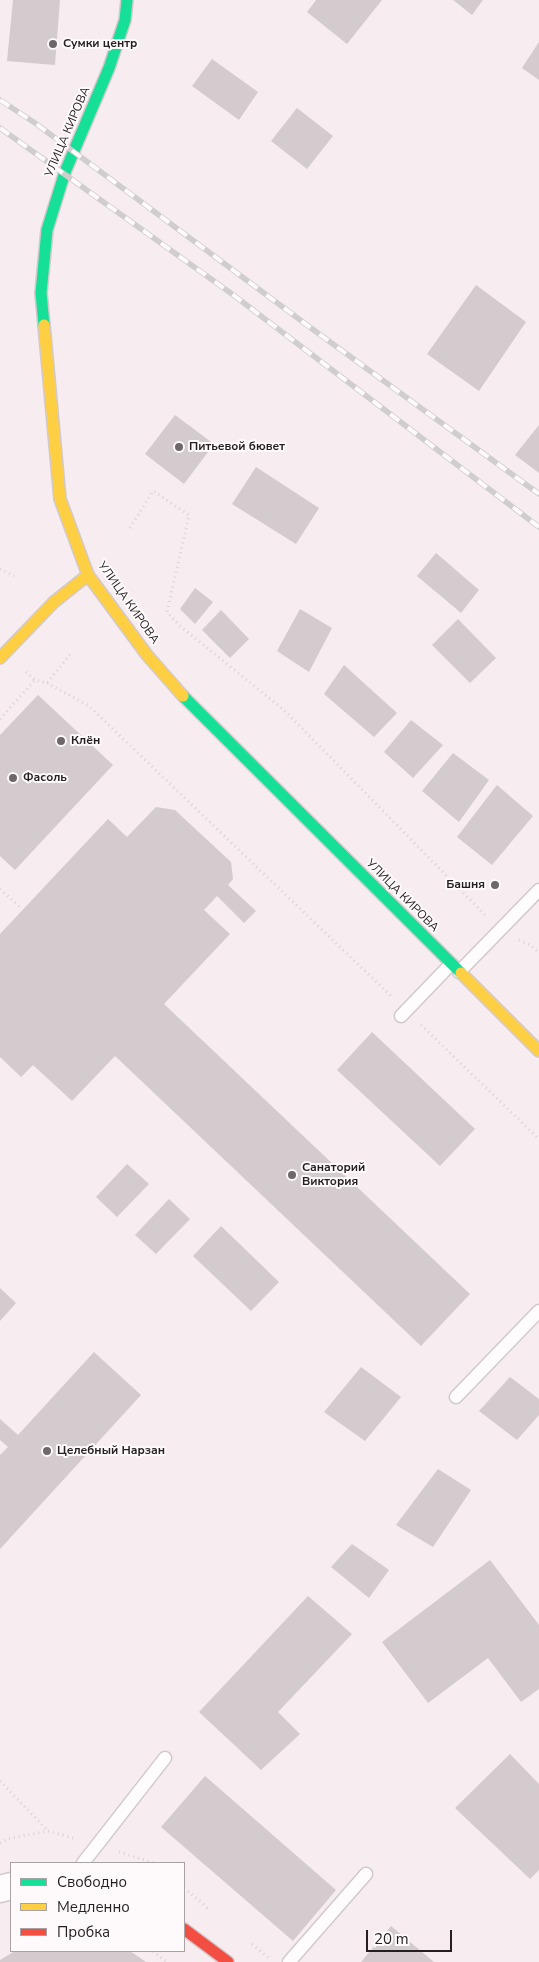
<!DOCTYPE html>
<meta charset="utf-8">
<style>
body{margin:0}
#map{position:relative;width:539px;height:1962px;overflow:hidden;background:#f7ecf0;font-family:"Nunito Sans",sans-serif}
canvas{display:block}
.legend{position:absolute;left:10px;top:1862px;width:175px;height:90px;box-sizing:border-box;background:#fefafb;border:1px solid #a8a2a4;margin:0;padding:6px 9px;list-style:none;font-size:15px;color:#261f22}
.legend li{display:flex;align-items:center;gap:10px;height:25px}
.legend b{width:25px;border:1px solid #a8a2a4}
.scale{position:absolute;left:366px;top:1930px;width:86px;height:22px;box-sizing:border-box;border:2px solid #261f22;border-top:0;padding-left:6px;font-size:15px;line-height:18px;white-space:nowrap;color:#261f22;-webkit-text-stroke:4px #fefafb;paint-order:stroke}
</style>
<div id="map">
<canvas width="539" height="1962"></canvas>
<ul class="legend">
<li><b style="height:6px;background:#16e098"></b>Свободно</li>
<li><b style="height:6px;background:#ffcf43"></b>Медленно</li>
<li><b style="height:6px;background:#f24e42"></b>Пробка</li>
</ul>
<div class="scale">20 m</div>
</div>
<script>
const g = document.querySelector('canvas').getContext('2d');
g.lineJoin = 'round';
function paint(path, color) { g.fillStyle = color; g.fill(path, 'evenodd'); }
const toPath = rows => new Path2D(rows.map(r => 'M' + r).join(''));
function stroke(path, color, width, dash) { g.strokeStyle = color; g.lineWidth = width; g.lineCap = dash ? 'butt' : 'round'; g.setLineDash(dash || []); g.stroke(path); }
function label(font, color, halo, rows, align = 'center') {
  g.font = font + ' "Nunito Sans",sans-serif'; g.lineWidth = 4; g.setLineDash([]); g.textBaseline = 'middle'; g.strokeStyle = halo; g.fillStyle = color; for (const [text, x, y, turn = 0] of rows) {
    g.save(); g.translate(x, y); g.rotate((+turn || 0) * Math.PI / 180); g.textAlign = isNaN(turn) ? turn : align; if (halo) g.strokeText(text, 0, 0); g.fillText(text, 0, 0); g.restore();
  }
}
paint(toPath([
 [13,0,60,0,55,65,7,61],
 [316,0,382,0,347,44,307,12],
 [453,0,483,0,472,15],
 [539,42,539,80,522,68],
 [212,59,258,92,239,120,192,86],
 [297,108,333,136,307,169,271,141],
 [476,285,526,322,479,391,427,354],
 [175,415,214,444,184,484,145,454],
 [539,425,539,473,515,455],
 [256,467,319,508,296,544,232,504],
 [436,553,479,590,461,613,417,576],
 [195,588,213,602,195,624,180,609],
 [300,609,332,628,309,672,277,651],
 [221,610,249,639,230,658,202,630],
 [458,619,496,658,470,683,432,645],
 [344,665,397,713,374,737,324,694],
 [38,695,113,765,15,870,0,856,0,735],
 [411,720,443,745,413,778,384,752],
 [453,753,489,780,459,822,422,791],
 [497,785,533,816,492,865,457,837],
 [156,807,175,810,231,862,233,879,228,885,256,911,244,923,217,896,204,910,230,934,164,1004,470,1294,421,1346,115,1056,72,1101,33,1065,21,1077,0,1057,0,934,108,819,127,837],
 [372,1032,475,1129,440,1166,337,1070],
 [127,1164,149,1184,117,1217,96,1197],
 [169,1199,190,1219,156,1254,135,1235],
 [221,1226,279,1282,251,1311,193,1256],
 [0,1288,16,1303,0,1321],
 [94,1352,141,1395,0,1549,0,1455,8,1447,0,1440,0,1419,18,1435],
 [361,1367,401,1397,365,1441,324,1412],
 [510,1377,539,1399,539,1415,517,1440,479,1411],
 [438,1469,471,1490,433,1547,396,1525],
 [352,1544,389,1570,369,1598,331,1567],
 [490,1560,539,1625,539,1689,521,1702,488,1658,428,1703,382,1642],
 [308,1596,352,1634,278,1712,300,1734,261,1770,199,1712],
 [510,1754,539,1784,539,1870,530,1879,455,1808],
 [205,1776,336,1890,293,1941,161,1827],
 [391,1926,434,1962,361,1962],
 [15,1951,130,1951,146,1962,0,1962,0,1960]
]), '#d3cbce');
const lane = toPath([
 [459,972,539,890],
 [401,1016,451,964],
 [456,1397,539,1311],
 [83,1863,165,1758],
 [289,1962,366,1874]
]);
const street = toPath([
 [0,1889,11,1886]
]);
const fast = toPath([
 [44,325,41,293,47,230,65,172,109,68,125,20,127,0],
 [183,696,461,973]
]);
const slow = toPath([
 [44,325,60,499,88,575,147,655,183,696],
 [0,658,54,602,88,575],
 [461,973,539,1051]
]);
const jam = toPath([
 [184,1929,228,1962]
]);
stroke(lane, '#d2c9cc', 15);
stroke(street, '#d2c9cc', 29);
stroke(fast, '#d2c9cc', 14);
stroke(slow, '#d2c9cc', 14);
stroke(jam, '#d2c9cc', 14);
stroke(toPath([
 [130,528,153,491,189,515,167,612,180,626,284,710,486,916],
 [0,569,14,576],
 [26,672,35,680,47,683,72,652],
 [47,683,89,706,391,996],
 [0,719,35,680],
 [0,889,22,909],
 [519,940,532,946,539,953],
 [421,1025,539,1139],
 [0,1781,48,1831],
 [0,1843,7,1839,48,1831,77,1839],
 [119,1852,154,1863],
 [184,1888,210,1910],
 [252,1944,270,1959],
 [153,1951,167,1962]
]), '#d6d3d4', 3, [1, 4]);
stroke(lane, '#fefcfd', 12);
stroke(street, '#fefcfd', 26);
stroke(fast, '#16e098', 11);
stroke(slow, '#ffcf43', 11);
stroke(jam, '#f24e42', 11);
const rail = toPath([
 [0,100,35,123,311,328,539,494],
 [0,128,232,294,539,527]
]);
stroke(rail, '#d0cdce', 5.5);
stroke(rail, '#fefafb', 4, [11]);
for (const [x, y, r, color] of [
 [53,44,5,"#6f676a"],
 [179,447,5,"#6f676a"],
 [61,741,5,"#6f676a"],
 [13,778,5,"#6f676a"],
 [495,885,5,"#6f676a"],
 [292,1175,5,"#6f676a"],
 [47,1451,5,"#6f676a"]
]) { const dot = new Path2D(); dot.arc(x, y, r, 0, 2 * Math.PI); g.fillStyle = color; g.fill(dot); stroke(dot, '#fefafb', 2); }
label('bold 12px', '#261f22', '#fefafb', [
 ["Сумки центр",63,44],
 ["Питьевой бювет",189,447],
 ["Клён",71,741],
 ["Фасоль",23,778],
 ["Башня",485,885,"right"],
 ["Санаторий",302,1168],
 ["Виктория",302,1182],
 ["Целебный Нарзан",57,1451]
], 'left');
label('12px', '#261f22', '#fefafb', [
 ["УЛИЦА КИРОВА",68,132,-67],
 ["УЛИЦА КИРОВА",128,603,55],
 ["УЛИЦА КИРОВА",402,896,45]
]);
</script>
